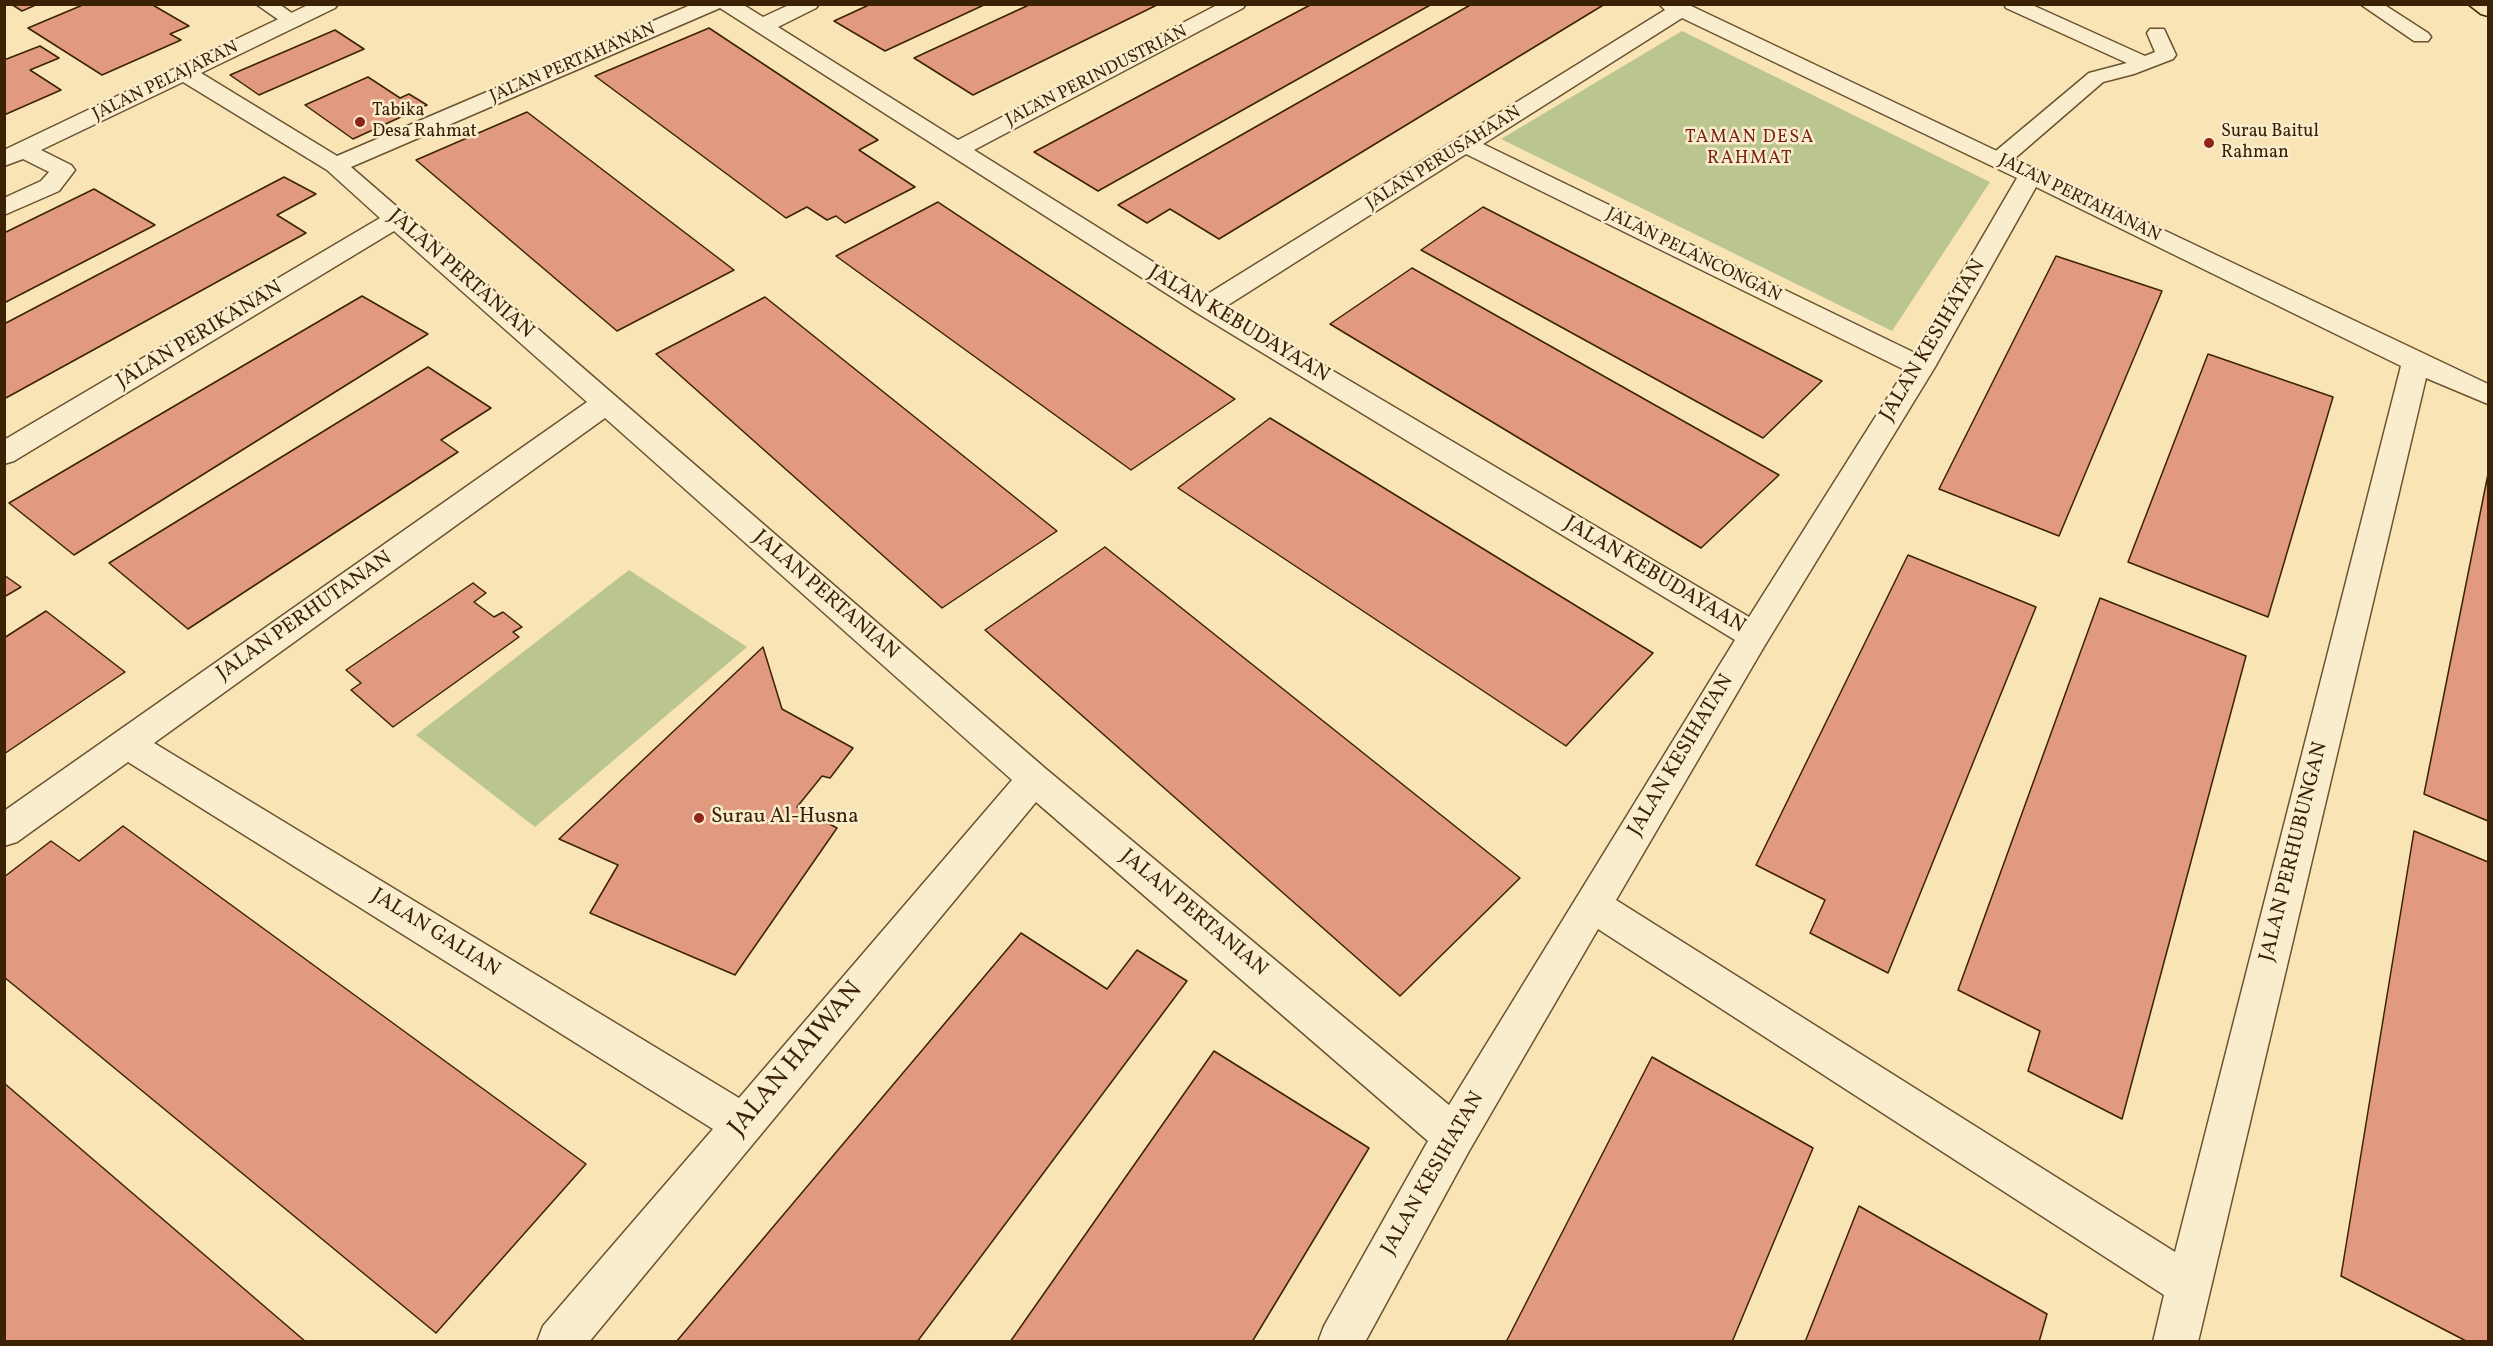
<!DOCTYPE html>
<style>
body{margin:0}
#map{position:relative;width:2493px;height:1346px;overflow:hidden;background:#f8e4b4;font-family:Vollkorn,serif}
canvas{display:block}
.frame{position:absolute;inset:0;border:6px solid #3b2204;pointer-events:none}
</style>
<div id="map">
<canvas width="2493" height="1346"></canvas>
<div class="frame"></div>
</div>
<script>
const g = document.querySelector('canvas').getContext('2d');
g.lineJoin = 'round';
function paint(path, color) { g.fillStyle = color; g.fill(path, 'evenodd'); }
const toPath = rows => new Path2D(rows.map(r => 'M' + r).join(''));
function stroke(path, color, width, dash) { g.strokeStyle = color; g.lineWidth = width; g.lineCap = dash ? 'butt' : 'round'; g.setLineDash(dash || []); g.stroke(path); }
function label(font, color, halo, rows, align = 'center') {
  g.font = font + ' Vollkorn,serif'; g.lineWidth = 5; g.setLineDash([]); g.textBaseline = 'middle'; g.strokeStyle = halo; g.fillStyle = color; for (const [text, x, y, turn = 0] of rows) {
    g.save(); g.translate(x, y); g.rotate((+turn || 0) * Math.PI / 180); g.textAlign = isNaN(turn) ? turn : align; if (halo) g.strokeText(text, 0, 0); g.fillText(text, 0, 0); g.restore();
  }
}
paint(toPath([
 [1682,31,1990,182,1892,331,1501,139],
 [629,570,747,647,535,827,416,735]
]), '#bbc58f');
const building = toPath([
 [11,4,38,4,22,11,11,4],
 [85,4,151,4,189,26,170,34,181,40,102,75,28,28,85,4],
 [871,4,986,4,885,51,834,21,871,4],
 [1031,4,1159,4,973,95,914,58,1031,4],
 [1312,4,1432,4,1098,191,1034,152,1312,4],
 [1472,4,1605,4,1219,239,1170,209,1147,223,1118,205,1472,4],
 [709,28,878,140,859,150,915,187,845,223,836,216,827,220,807,207,786,218,595,76,709,28],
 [335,30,364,49,259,95,230,75,335,30],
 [40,46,59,58,30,70,61,90,4,115,4,60,40,46],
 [368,77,400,98,409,94,427,105,353,139,305,105,368,77],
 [527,112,734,270,617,331,416,160,527,112],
 [284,177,316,194,277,215,306,233,4,399,4,324,284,177],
 [94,189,155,225,4,303,4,233,94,189],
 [938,202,1235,399,1131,470,836,256,938,202],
 [1483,207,1822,381,1763,438,1421,250,1483,207],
 [2056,256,2162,291,2059,536,1939,489,2056,256],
 [1412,268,1779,475,1701,548,1330,324,1412,268],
 [362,296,428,334,74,555,9,503,362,296],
 [765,297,1057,531,942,608,656,354,765,297],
 [2208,354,2333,397,2268,617,2128,562,2208,354],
 [428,367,491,408,441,440,458,452,188,629,109,563,428,367],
 [1270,418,1653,653,1566,746,1178,488,1270,418],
 [2488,474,2488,821,2424,794,2488,474],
 [1105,547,1520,878,1400,996,985,630,1105,547],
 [1908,555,2036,607,1888,973,1810,933,1825,900,1756,865,1908,555],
 [4,575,21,587,4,597,4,575],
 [473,583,486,593,474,602,494,617,503,612,522,627,513,632,519,637,393,727,351,690,361,683,346,670,473,583],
 [2100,598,2246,656,2122,1119,2028,1071,2040,1031,1958,990,2100,598],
 [46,611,125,672,4,754,4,638,46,611],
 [763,647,782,709,853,748,830,778,822,776,797,807,837,828,735,975,590,913,618,865,559,839,763,647],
 [123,826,586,1164,436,1333,4,977,4,877,51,841,79,861,123,826],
 [2414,831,2488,862,2488,1342,2468,1342,2341,1276,2414,831],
 [1021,933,1107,989,1137,950,1187,981,917,1342,676,1342,1021,933],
 [1214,1051,1369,1148,1252,1342,1010,1342,1214,1051],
 [1652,1057,1813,1148,1732,1342,1506,1342,1652,1057],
 [4,1083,306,1342,4,1342,4,1083],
 [1859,1206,2047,1314,2039,1342,1805,1342,1859,1206]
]);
paint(building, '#e19980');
stroke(building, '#3b2204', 1.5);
const lane = toPath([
 [256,4,279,4,303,21,300,25,293,27,286,25,256,4],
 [2004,4,2030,4,2145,56,2155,52,2147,33,2150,29,2164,29,2176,55,2173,59,2134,74,2103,82,2007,165,1999,166,1991,165,1988,160,1991,155,2089,73,2127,63,2006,8,2004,4],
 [2360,4,2383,4,2428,33,2431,37,2428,41,2414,41,2360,4]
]);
const street = toPath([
 [310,4,338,4,335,8,201,73,337,156,693,4,742,4,763,17,791,4,819,4,816,8,778,27,958,140,1219,4,1246,4,1243,8,974,150,1206,295,1665,10,1659,4,1687,4,2488,384,2488,404,2426,378,2198,1342,2153,1342,2164,1295,1598,929,1469,1151,1365,1342,1318,1342,1324,1326,1428,1141,1036,802,589,1342,537,1342,543,1326,713,1129,128,762,17,842,4,846,4,811,587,402,394,231,14,461,4,464,4,440,380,218,327,170,183,82,41,150,71,165,75,170,59,191,4,215,4,198,41,181,49,172,23,159,4,166,4,150,310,4],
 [720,8,1197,313,1735,640,1449,1105,1046,769,351,167,720,8],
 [1682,18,2017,178,1915,353,1483,144,1682,18],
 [1466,154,1905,370,1749,617,1225,307,1466,154],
 [2036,187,2401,366,2175,1252,1616,900,1765,645,1935,367,2036,187],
 [605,418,1012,780,739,1098,154,743,605,418]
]);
const primary = toPath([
 [2468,4,2488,4,2488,16,2481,14,2468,4]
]);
stroke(lane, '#6a5230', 3);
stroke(street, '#6a5230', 3);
stroke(primary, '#3b2204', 3);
paint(lane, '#faedce');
paint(street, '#faedce');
paint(primary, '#f8e4b4');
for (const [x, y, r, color] of [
 [360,122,6,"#8f2418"],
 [2209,143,6,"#8f2418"],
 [699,818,6,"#8f2418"]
]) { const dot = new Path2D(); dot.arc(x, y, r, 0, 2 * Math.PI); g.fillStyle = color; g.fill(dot); stroke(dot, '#faedce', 2); }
label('18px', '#3b2204', '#faedce', [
 ["JALAN PERTAHANAN",573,64,-23],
 ["JALAN PERINDUSTRIAN",1097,77,-27],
 ["JALAN PELAJARAN",166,82,-26],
 ["JALAN PERUSAHAAN",1444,159,-32],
 ["JALAN PERTAHANAN",2079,199,26],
 ["JALAN PELANCONGAN",1693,256,26]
]);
label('18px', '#3b2204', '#faedce', [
 ["Tabika",372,112],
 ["Desa Rahmat",372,133],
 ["Surau Baitul",2221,133],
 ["Rahman",2221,154]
], 'left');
g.letterSpacing = '1.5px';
label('18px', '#7a1f14', '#faedce', [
 ["TAMAN DESA",1750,139],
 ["RAHMAT",1750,160]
]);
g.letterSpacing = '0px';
label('21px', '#3b2204', '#faedce', [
 ["JALAN PERTANIAN",460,275,41],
 ["JALAN KEBUDAYAAN",1238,325,31],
 ["JALAN PERIKANAN",200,336,-31],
 ["JALAN KESIHATAN",1934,341,-59],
 ["JALAN KEBUDAYAAN",1654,576,31],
 ["JALAN PERTANIAN",825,596,41],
 ["JALAN PERHUTANAN",305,617,-35],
 ["JALAN KESIHATAN",1682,756,-59],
 ["JALAN PERHUBUNGAN",2295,852,-76],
 ["JALAN PERTANIAN",1193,914,40],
 ["JALAN GALIAN",435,934,32],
 ["JALAN KESIHATAN",1434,1174,-60]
]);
label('21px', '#3b2204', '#faedce', [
 ["Surau Al-Husna",711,818]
], 'left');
label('26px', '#3b2204', '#faedce', [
 ["JALAN HAIWAN",797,1060,-50]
]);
</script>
